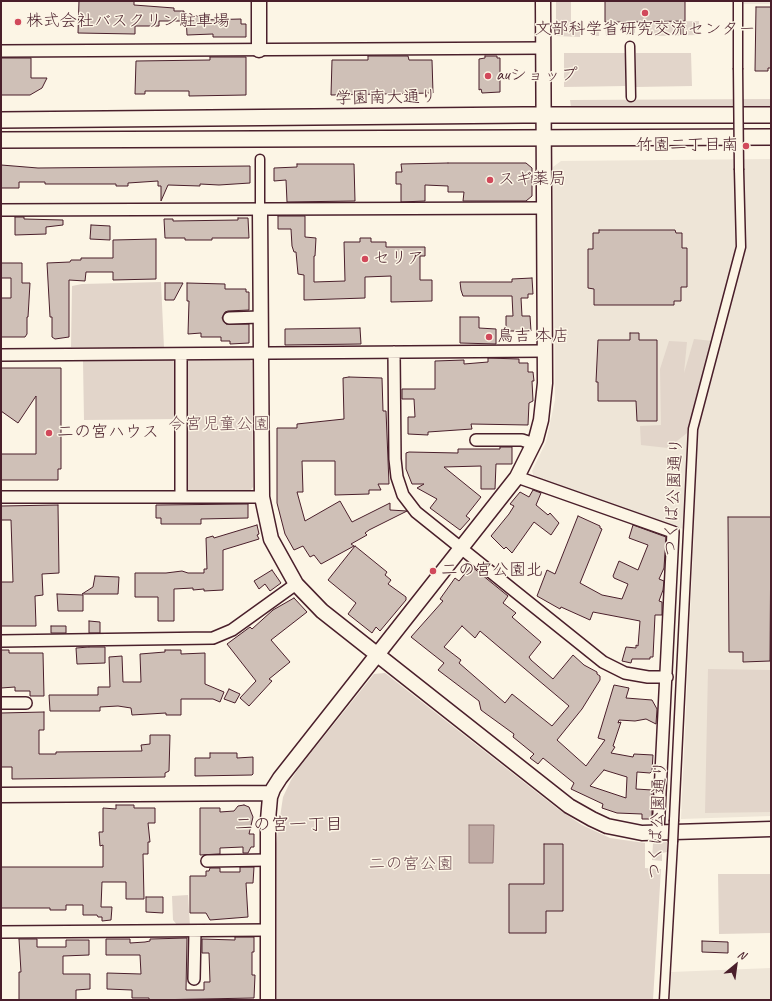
<!DOCTYPE html>
<meta charset="utf-8">
<style>
body{margin:0}
#map{position:relative;width:772px;height:1001px;overflow:hidden;background:#fcf5e5;font-family:Caveat,sans-serif}
canvas{display:block}
.frame{position:absolute;inset:0;border:2px solid #4a1f2b;pointer-events:none}
.north{position:absolute;left:716px;top:945px;width:40px;height:40px;-webkit-text-stroke:3px #fcf5e5;paint-order:stroke;rotate:29deg;font-size:11px;font-weight:700;line-height:16px;text-align:center;color:#4a1f2b}
.north::after{content:'';display:block;margin:auto;width:14px;height:18px;background:#4a1f2b;clip-path:polygon(50% 0,100% 100%,50% 72%,0 100%)}
</style>
<div id="map">
<canvas width="772" height="1001"></canvas>
<div class="frame"></div>
<div class="north">N</div>
</div>
<script>
const g = document.querySelector('canvas').getContext('2d');
g.lineJoin = 'round';
function paint(path, color) { g.fillStyle = color; g.fill(path, 'evenodd'); }
const toPath = rows => new Path2D(rows.map(r => 'M' + r).join(''));
function stroke(path, color, width, dash) { g.strokeStyle = color; g.lineWidth = width; g.lineCap = dash ? 'butt' : 'round'; g.setLineDash(dash || []); g.stroke(path); }
function label(font, color, halo, rows, align = 'center') {
  g.font = font + ' Caveat,"Klee One",sans-serif'; g.lineWidth = 3; g.setLineDash([]); g.textBaseline = 'middle'; g.strokeStyle = halo; g.fillStyle = color; for (const [text, x, y, turn = 0] of rows) {
    g.save(); g.translate(x, y); g.rotate((+turn || 0) * Math.PI / 180); g.textAlign = isNaN(turn) ? turn : align; if (halo) g.strokeText(text, 0, 0); g.fillText(text, 0, 0); g.restore();
  }
}
paint(toPath([
 [743,1,771,1,771,4,743,4],
 [771,159,771,816,681,819,694,530,678,528,534,478,532,471,546,442,555,400,553,167,561,161],
 [771,968,771,1000,670,1000,671,972]
]), '#eee5d7');
paint(toPath([
 [556,1,571,1,571,21,580,22,580,37,556,36],
 [591,21,599,21,599,36,591,36],
 [699,21,699,35,654,36,645,28,645,22],
 [605,22,615,22,615,29,608,36,606,36],
 [564,53,625,53,625,86,564,87],
 [636,53,691,53,692,86,636,87],
 [771,99,771,106,571,107,570,100],
 [161,282,164,348,71,347,72,286,82,284],
 [694,339,712,341,687,433,668,448,641,445,640,426,661,425,660,369,669,341,687,342,684,373],
 [188,359,249,359,252,362,253,487,250,491,190,492,185,487,184,363],
 [172,360,176,363,176,419,84,420,83,361],
 [708,669,771,670,771,812,705,813],
 [385,673,558,809,582,825,610,838,645,843,645,868,661,869,653,1000,277,1000,276,844,283,797,291,780,298,769,374,674],
 [667,842,667,852,662,853,662,861,652,860,653,843],
 [718,874,771,874,771,933,719,934],
 [188,895,190,926,178,926,173,920,172,896]
]), '#e2d5ca');
const water = toPath([
 [469,825,494,825,493,863,469,863,469,825]
]);
paint(water, '#c0aca5');
stroke(water, '#917474', 1);
const building = toPath([
 [79,1,134,1,134,5,174,8,174,11,184,11,184,21,159,21,159,26,135,26,135,34,78,33,79,1],
 [605,1,685,1,685,21,634,22,634,33,626,34,626,22,605,22,605,1],
 [756,7,771,7,771,68,768,68,768,71,755,71,756,7],
 [186,16,202,16,202,20,241,19,241,24,246,24,246,37,213,37,213,34,187,35,186,16],
 [368,56,408,56,409,60,432,60,433,93,331,95,332,60,368,60,368,56],
 [485,56,497,56,497,58,500,58,500,92,482,93,481,89,479,90,479,59,485,58,485,56],
 [210,57,246,57,246,95,189,96,189,91,145,91,145,94,135,94,136,61,210,60,210,57],
 [1,58,31,58,31,78,47,78,42,88,30,95,1,95,1,58],
 [448,163,526,163,532,168,532,196,526,201,463,201,464,192,448,192,448,186,425,185,425,201,401,202,401,184,396,184,396,172,402,172,401,164,448,163],
 [297,164,354,164,355,201,287,202,286,180,274,181,274,168,297,167,297,164],
 [1,165,38,168,250,166,250,183,219,185,200,184,200,186,168,185,161,201,161,186,158,186,158,181,128,183,128,186,116,186,116,184,45,184,45,182,19,182,19,188,1,188,1,165],
 [278,216,305,216,305,237,316,238,315,256,314,256,314,282,345,281,344,242,360,242,360,238,371,238,371,242,386,242,386,247,425,247,425,256,420,256,420,280,432,280,432,301,391,302,391,276,365,277,365,298,304,300,304,275,298,274,296,252,294,252,292,246,291,229,278,229,278,216],
 [15,217,24,217,24,219,63,220,63,225,46,227,46,234,15,235,15,217],
 [238,218,248,218,249,238,212,238,212,240,185,240,185,238,165,238,164,219,173,219,173,221,238,220,238,218],
 [91,225,110,226,110,240,90,239,91,225],
 [599,230,675,230,676,233,682,233,682,248,687,248,687,287,681,287,681,301,674,301,674,305,594,305,594,289,588,288,588,249,593,249,593,233,599,233,599,230],
 [156,239,156,279,113,280,113,272,86,272,85,281,69,280,69,337,55,339,52,337,52,317,50,317,47,263,70,262,71,260,81,260,81,258,113,258,113,240,156,239],
 [1,263,22,263,22,283,30,283,28,317,27,317,27,334,25,337,1,337,1,298,11,298,11,278,1,278,1,263],
 [532,278,533,294,528,294,528,298,521,298,522,316,530,316,531,331,506,331,506,316,513,316,512,296,463,296,461,290,460,282,512,282,512,279,532,278],
 [165,283,183,283,174,300,165,300,165,283],
 [187,283,225,284,225,289,246,289,246,292,249,292,249,310,228,311,225,312,222,318,226,324,249,324,249,343,230,344,230,341,221,341,221,337,201,337,201,333,188,334,189,301,187,301,187,283],
 [460,317,479,317,479,328,496,329,496,344,460,343,460,317],
 [360,328,361,344,285,345,285,329,360,328],
 [630,333,639,333,639,340,657,340,657,421,637,421,636,401,598,401,598,382,596,382,598,340,630,340,630,333],
 [488,358,519,359,519,363,528,363,528,372,533,372,534,381,532,381,533,401,529,403,528,425,471,424,472,429,428,432,428,435,408,434,408,417,415,417,414,399,402,399,402,389,435,389,435,361,464,360,464,364,488,362,488,358],
 [1,368,61,368,61,469,58,469,58,480,1,480,1,454,36,454,36,396,18,423,1,411,1,368],
 [349,377,382,378,383,411,386,411,389,484,378,484,381,490,369,490,369,494,335,495,335,461,302,461,303,492,297,492,305,521,340,501,352,522,390,503,390,510,407,511,369,530,365,533,367,535,351,544,354,546,321,564,314,555,310,557,303,546,294,550,285,534,277,503,277,428,297,428,297,424,344,419,343,378,349,377],
 [500,447,512,447,512,464,496,464,495,489,481,489,481,466,444,467,481,497,466,516,470,519,460,530,430,508,437,499,417,488,424,484,412,484,406,469,406,453,409,452,458,453,458,449,500,449,500,447],
 [533,490,541,493,536,505,548,515,550,513,559,523,551,535,534,522,512,553,506,547,504,549,491,536,509,514,514,506,510,504,520,492,529,497,533,490],
 [248,504,248,518,201,519,201,524,161,524,161,518,156,518,156,505,248,504],
 [58,505,59,573,42,574,43,595,35,596,36,626,1,626,1,582,13,582,11,520,1,520,1,506,58,505],
 [578,516,600,526,600,528,602,529,580,583,602,595,622,599,628,584,614,578,613,576,619,561,638,570,648,545,629,538,633,525,666,537,664,568,659,579,664,581,663,590,659,601,662,602,662,615,655,615,653,657,650,657,650,659,632,659,631,663,622,661,626,647,636,648,636,645,638,646,640,621,593,612,590,620,561,607,560,609,537,596,547,570,555,574,578,516],
 [728,517,771,517,770,661,743,662,743,652,729,652,728,517],
 [257,525,259,534,257,535,259,539,223,550,223,590,204,591,204,589,193,590,193,588,174,589,174,621,158,621,158,597,135,597,135,573,166,573,182,571,188,573,204,573,204,569,207,569,206,538,213,536,214,538,257,525],
 [355,546,387,572,385,575,391,580,388,584,406,597,406,600,380,631,376,627,372,633,348,614,356,603,328,580,355,546],
 [471,566,508,596,503,603,516,613,512,617,541,642,529,657,531,660,553,679,573,655,584,665,597,672,597,674,600,676,600,680,582,709,557,740,586,766,605,740,598,738,614,685,629,688,626,698,652,700,657,709,656,724,646,719,635,721,619,720,618,723,621,722,613,746,615,747,611,753,633,757,634,754,653,755,652,771,650,773,637,772,636,789,652,790,652,819,642,819,642,814,617,813,602,808,603,804,571,789,574,783,543,758,538,764,530,758,534,754,513,737,514,734,485,713,481,710,479,701,438,670,444,663,411,637,443,601,440,599,455,578,459,581,471,566],
 [462,626,475,638,480,631,569,706,552,726,512,694,505,703,459,663,461,660,444,647,462,626],
 [604,770,627,777,626,798,590,786,604,770],
 [272,570,281,583,270,591,265,584,259,589,254,581,272,570],
 [95,576,119,577,118,594,82,594,93,587,95,576],
 [57,594,83,595,83,611,58,611,57,594],
 [294,598,307,612,271,640,290,662,269,679,272,681,249,706,240,698,256,681,227,644,250,627,252,629,273,610,294,598],
 [89,621,100,622,100,633,89,633,89,621],
 [51,626,66,626,66,633,51,633,51,626],
 [89,647,105,647,105,663,77,664,76,648,89,647],
 [1,650,9,650,9,653,43,653,44,696,30,696,30,691,15,691,15,687,1,688,1,650],
 [165,650,181,650,181,654,205,653,205,684,224,692,220,702,213,699,181,699,181,715,166,715,166,713,132,715,131,708,118,706,100,707,100,711,50,711,49,695,98,695,98,687,110,687,109,657,122,656,123,682,141,682,140,654,165,652,165,650],
 [229,689,240,694,235,703,224,699,229,689],
 [44,712,44,730,39,730,39,754,56,754,56,752,142,751,141,745,150,744,150,735,170,735,169,771,165,773,165,777,12,779,12,767,1,767,1,713,44,712],
 [210,753,237,753,237,758,253,757,253,774,252,775,195,776,195,758,210,758,210,753],
 [116,805,134,805,134,808,155,808,155,823,148,823,150,842,148,842,148,854,143,854,144,899,126,899,126,882,102,882,101,907,112,907,111,920,102,921,102,917,98,917,97,915,83,915,83,905,66,905,66,910,50,910,50,908,1,908,1,867,103,867,103,845,100,846,99,832,103,832,103,808,116,809,116,805],
 [244,805,249,807,253,817,249,834,254,834,254,847,251,847,248,853,243,853,243,847,220,848,220,854,200,855,200,808,220,808,220,812,234,811,238,806,244,805],
 [544,844,563,844,563,911,546,911,546,933,509,933,509,884,544,884,544,844],
 [240,867,254,867,253,883,246,883,248,917,210,920,206,913,190,913,190,876,206,876,206,871,209,871,210,868,220,868,220,872,240,872,240,867],
 [146,897,163,897,163,913,146,912,146,897],
 [235,937,254,937,254,952,252,952,252,975,255,975,254,998,149,1000,149,998,132,998,132,990,107,989,107,973,141,974,140,955,106,955,106,939,130,939,130,943,145,942,150,941,150,939,187,938,186,990,204,990,204,982,210,982,209,953,202,953,202,939,235,940,235,937],
 [19,939,37,939,37,947,66,947,66,940,89,940,89,955,63,956,63,974,90,974,90,989,76,990,76,1000,19,1000,19,972,21,972,19,939],
 [702,941,728,942,728,953,702,952,702,941]
]);
paint(building, '#cfc0b7');
stroke(building, '#4a1f2b', 1);
const pedestrian = toPath([
 [630,46,631,97],
 [738,68,738,1],
 [260,210,260,159],
 [674,820,693,429,741,247,739,170],
 [664,1000,673,842]
]);
const minor = toPath([
 [1,51,543,48],
 [1,210,544,208],
 [229,318,260,317],
 [394,352,395,459,397,477,403,495,416,512,603,662,625,673,648,677,667,677],
 [181,354,181,497],
 [1,355,544,351],
 [476,440,522,440,534,444],
 [517,477,673,532,658,833],
 [1,497,262,497],
 [1,641,213,638,232,630,296,584],
 [1,703,26,703],
 [207,861,268,860],
 [1,932,268,930],
 [194,979,195,931]
]);
const tertiary = toPath([
 [259,1,259,50],
 [260,210,262,497,271,539,296,584,322,611,569,806,592,819,607,826,642,833,771,829],
 [1,795,271,793],
 [268,1000,268,820,270,797,273,789,280,778,517,477,536,439,541,420,545,383,543,1]
]);
const secondary = toPath([
 [1,120,523,115,771,115],
 [1,140,771,137]
]);
stroke(pedestrian, '#4a1f2b', 11);
stroke(minor, '#4a1f2b', 14);
stroke(tertiary, '#4a1f2b', 17);
stroke(secondary, '#4a1f2b', 18);
stroke(pedestrian, '#fcf5e5', 8);
stroke(minor, '#fcf5e5', 11);
stroke(tertiary, '#fcf5e5', 14);
stroke(secondary, '#fcf5e5', 15);
const pedestrianBridge = toPath([
 [738,68,739,170],
 [673,842,674,820]
]);
stroke(pedestrianBridge, '#4a1f2b', 11, []);
stroke(pedestrianBridge, '#fcf5e5', 8);
for (const [x, y, r, color] of [
 [645,13,4,"#d1495b"],
 [18,22,4,"#d1495b"],
 [488,76,4,"#d1495b"],
 [746,146,4,"#d1495b"],
 [490,180,4,"#d1495b"],
 [365,259,4,"#d1495b"],
 [489,337,4,"#d1495b"],
 [49,433,4,"#d1495b"],
 [433,571,4,"#d1495b"]
]) { const dot = new Path2D(); dot.arc(x, y, r, 0, 2 * Math.PI); g.fillStyle = color; g.fill(dot); stroke(dot, '#fcf5e5', 1.5); }
label('17px', '#4a1f2b', '#fcf5e5', [
 ["株式会社バスクリン駐車場",26,22],
 ["文部科学省研究交流センター",645,30,"center"],
 ["auショップ",496,76],
 ["竹園二丁目南",738,146,"right"],
 ["スギ薬局",498,180],
 ["セリア",373,259],
 ["鳥吉 本店",497,337],
 ["二の宮ハウス",57,433],
 ["二の宮公園北",441,571]
], 'left');
label('17px', '#4a1f2b', '#fcf5e5', [
 ["学園南大通り",386,98,-1],
 ["つくば公園通り",674,497,-87],
 ["つくば公園通り",658,820,-87]
]);
label('17px', '#704c53', '#fcf5e5', [
 ["今宮児童公園",219,425],
 ["二の宮公園",411,865]
]);
label('18px', '#4a1f2b', '#fcf5e5', [
 ["二の宮一丁目",289,825]
]);
</script>
